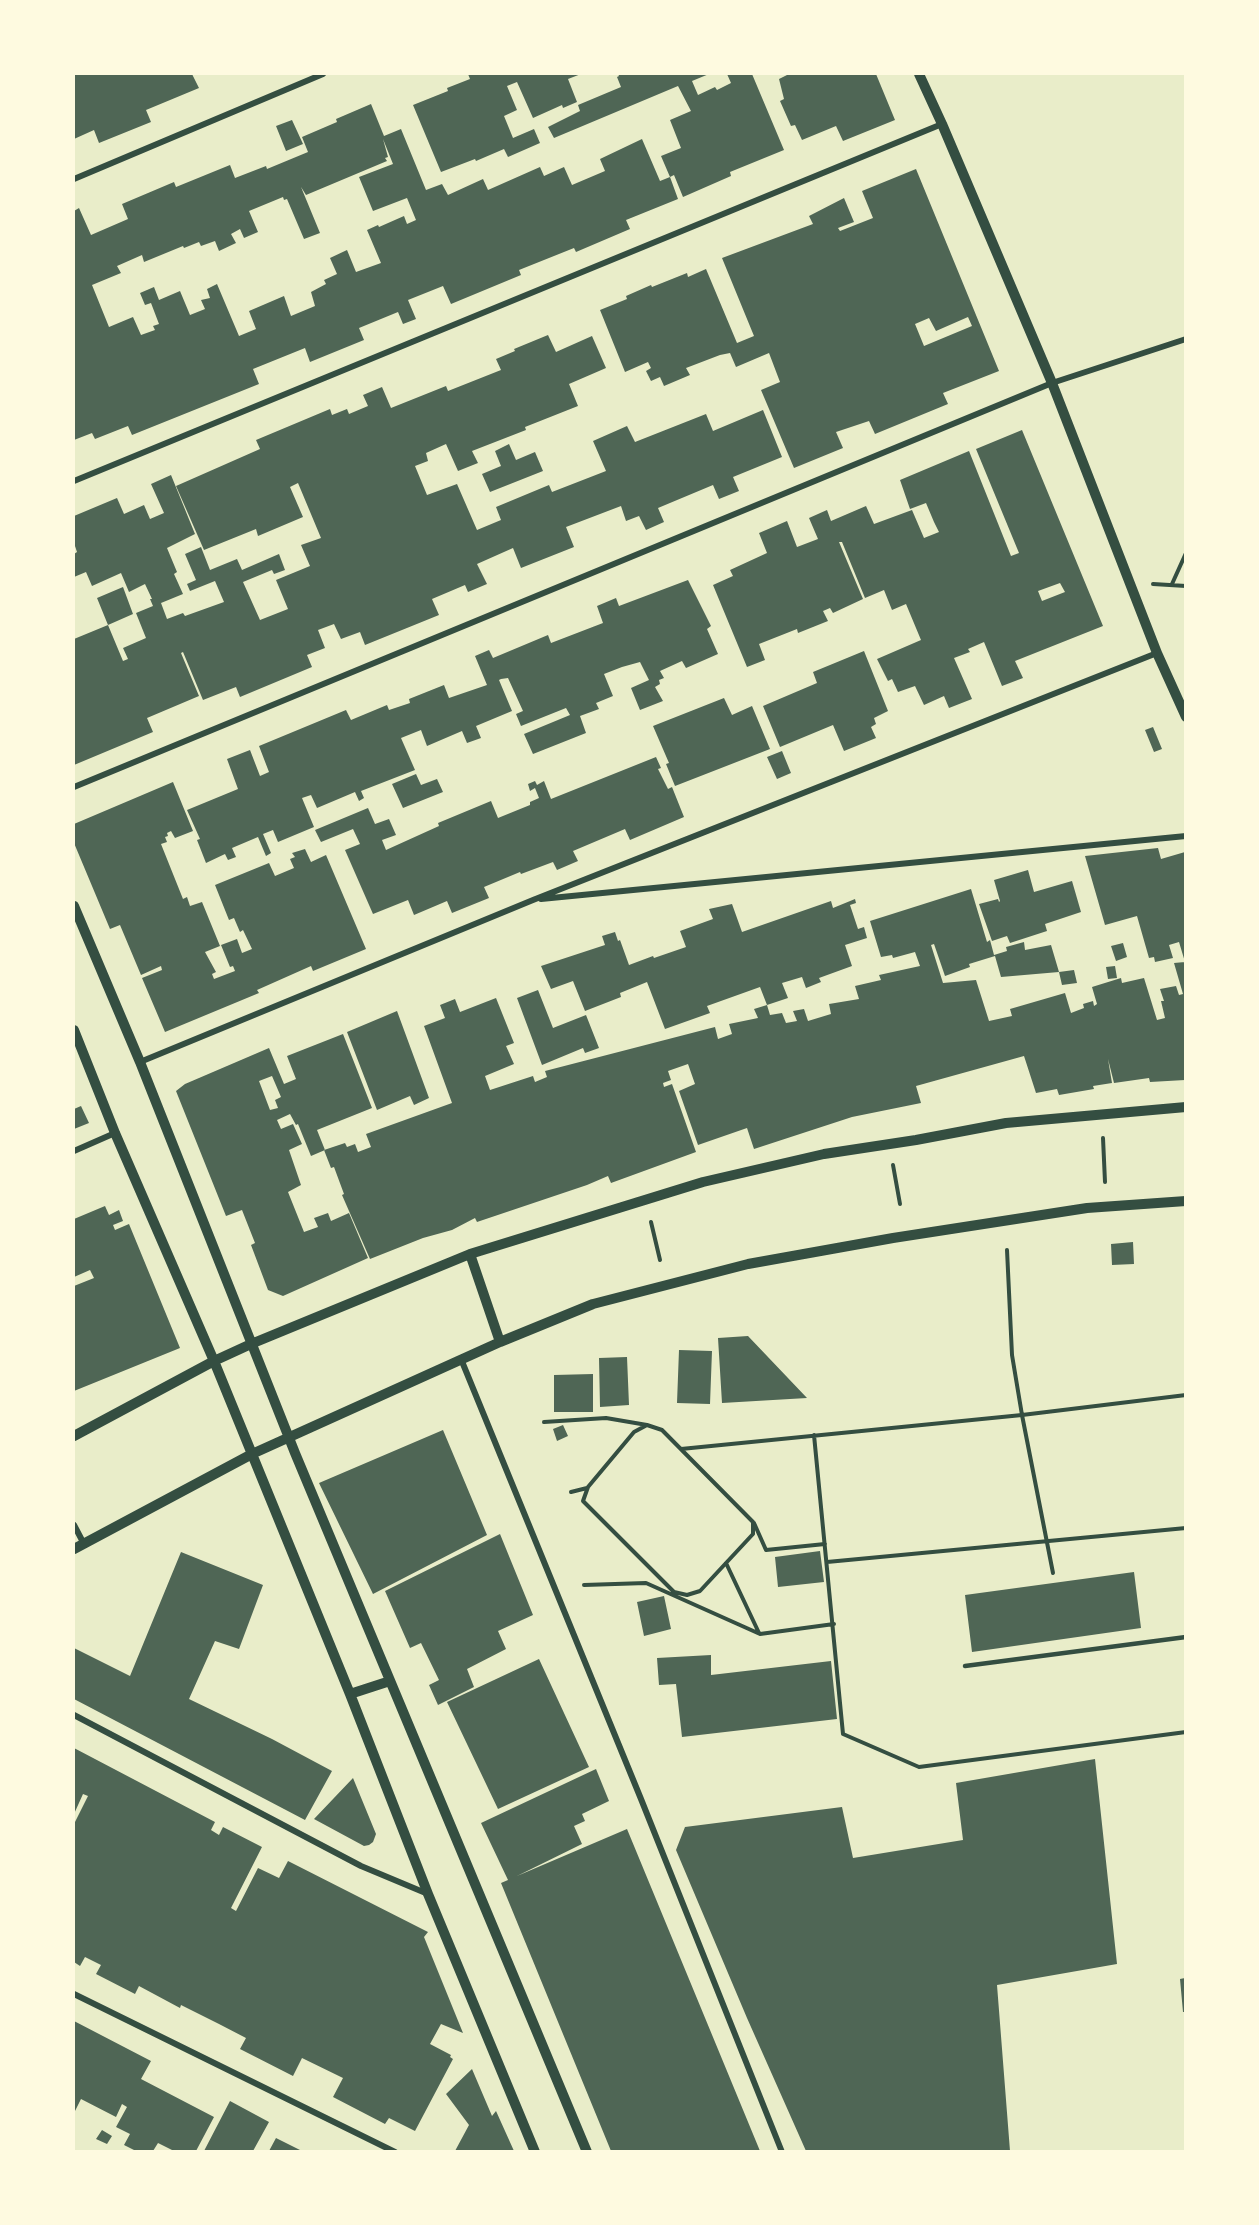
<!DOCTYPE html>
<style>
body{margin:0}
#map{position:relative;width:1259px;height:2225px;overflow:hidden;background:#e9edc9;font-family:Helvetica,sans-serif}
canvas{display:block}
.frame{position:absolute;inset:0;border:75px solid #fefae0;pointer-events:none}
</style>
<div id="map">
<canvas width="1259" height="2225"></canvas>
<div class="frame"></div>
</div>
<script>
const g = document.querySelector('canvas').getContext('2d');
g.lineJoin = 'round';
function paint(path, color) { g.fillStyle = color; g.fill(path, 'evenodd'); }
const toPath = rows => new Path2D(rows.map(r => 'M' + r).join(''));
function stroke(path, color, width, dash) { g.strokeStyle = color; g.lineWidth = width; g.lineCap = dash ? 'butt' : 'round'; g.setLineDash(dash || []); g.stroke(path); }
paint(toPath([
 [74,74,192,74,199,88,146,110,151,122,99,143,94,130,74,139],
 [468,74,581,74,568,79,577,102,563,108,562,105,533,118,517,82,507,86,517,110,504,116,513,138,534,129,540,143,508,157,504,149,476,161,475,159,441,172,413,105,448,91,447,88,470,79],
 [618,74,709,74,692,81,698,95,715,87,717,90,731,83,727,74,752,74,784,150,730,172,731,176,683,197,674,175,670,177,661,156,681,148,670,120,691,111,678,86,554,138,548,127,580,111,578,105,621,87,617,77,619,76],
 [789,74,876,74,895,120,843,141,836,126,802,140,795,125,791,126,780,101,784,99,779,79],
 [371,104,384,136,401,129,426,190,442,184,448,195,483,179,488,190,540,167,544,176,564,167,572,185,605,171,600,159,642,139,660,181,670,177,678,199,626,220,630,229,576,252,574,248,519,270,521,275,451,304,443,286,408,300,416,319,403,324,398,312,359,328,364,340,310,362,305,348,253,369,259,384,132,435,128,426,95,439,92,433,74,440,74,211,79,208,91,235,128,219,122,204,174,182,176,187,230,165,235,178,266,166,267,169,308,152,302,137,337,122,336,119],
 [383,139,393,164,359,177,373,211,407,198,416,220,407,224,404,216,379,227,378,225,367,230,381,263,356,272,347,250,330,258,337,274,324,280,326,284,311,292,315,306,291,316,284,296,249,311,256,329,239,336,217,284,207,289,210,298,201,300,205,309,190,315,180,291,159,300,154,287,140,293,145,305,151,303,159,324,153,326,155,330,141,335,133,317,109,327,92,285,121,273,117,266,142,255,144,262,183,246,184,248,199,242,201,246,215,241,219,251,236,243,231,234,240,229,244,238,258,232,249,211,283,197,284,200,287,199,304,239,320,233,301,187,306,195,387,161,385,158,388,157],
 [292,120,303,144,286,151,276,126],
 [916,169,999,371,943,393,948,404,875,434,869,421,836,432,843,448,794,468,761,390,780,382,769,353,736,367,730,353,720,355,686,368,690,375,664,386,660,377,651,381,646,371,651,368,648,362,625,372,600,310,627,299,626,296,651,285,652,287,687,273,688,277,706,269,737,343,754,336,722,258,813,224,809,216,844,198,854,222,838,228,840,231,873,218,862,191],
 [968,317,972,326,924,346,915,324,929,318,936,331],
 [548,335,556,352,592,336,606,368,569,384,578,406,525,427,526,430,472,451,478,463,458,471,446,444,426,453,428,461,415,466,427,495,457,484,477,530,501,520,496,507,549,485,552,492,606,471,593,441,627,426,635,442,706,414,713,431,763,410,782,457,733,477,739,491,719,499,713,485,658,508,664,522,646,530,639,516,626,521,621,506,566,527,574,547,521,568,513,548,477,564,487,584,468,592,465,585,432,599,439,615,365,645,360,632,341,639,334,624,318,630,325,648,307,655,312,667,240,697,236,687,203,700,183,652,181,653,199,696,147,718,153,732,74,765,74,639,108,625,123,661,128,659,123,648,146,638,136,613,153,606,150,599,152,599,145,584,129,592,121,573,92,586,86,572,74,577,74,554,77,552,74,543,74,516,117,498,124,514,144,505,150,519,164,513,151,484,171,475,195,534,167,548,177,572,174,574,183,594,161,603,167,619,183,613,185,616,224,602,215,581,190,591,187,584,196,580,185,554,201,547,210,570,237,559,242,570,279,554,285,570,274,574,272,570,243,582,260,620,288,609,276,580,310,566,301,545,321,538,298,483,290,487,303,517,258,536,256,529,204,550,176,486,260,449,256,440,330,409,332,415,347,409,349,414,368,406,363,395,382,387,391,408,446,386,448,391,501,370,496,359,515,351,514,349],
 [1022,430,1103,626,1015,661,1023,678,1002,686,984,642,968,649,970,652,954,658,972,699,949,708,944,696,924,705,915,686,898,692,892,679,888,681,877,659,921,640,906,604,892,610,884,590,865,598,842,542,839,542,863,599,833,613,830,608,823,611,828,621,798,633,797,629,759,644,765,660,747,667,713,585,733,576,730,570,767,553,759,533,787,521,797,547,818,539,809,518,827,510,831,521,866,506,874,524,912,510,924,538,939,532,934,522,926,503,910,509,900,480,969,451,1011,556,1019,553,976,449],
 [1060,583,1065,592,1042,601,1038,591],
 [509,444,516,460,535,452,543,471,490,492,482,474,501,466,495,451],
 [688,580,711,626,707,629,718,654,686,668,682,661,660,671,664,678,659,680,660,684,655,687,663,701,640,710,631,688,649,680,640,662,622,667,604,674,613,696,596,703,599,709,580,716,586,733,533,754,524,734,570,715,566,708,521,726,516,714,523,711,508,678,501,679,499,680,512,711,476,726,481,738,467,743,462,731,427,746,421,730,401,738,415,770,361,791,364,798,359,801,355,792,317,808,311,795,302,798,314,827,278,842,273,830,263,834,271,853,266,856,258,837,232,848,236,857,228,860,225,854,206,863,197,840,200,839,187,810,238,789,227,759,250,750,260,776,269,772,259,746,346,710,351,720,387,705,389,710,410,703,409,699,444,685,449,698,487,685,475,656,489,650,493,658,548,635,551,643,603,623,597,606,616,598,619,606],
 [123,587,133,614,108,625,97,598],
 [864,651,888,711,874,718,876,724,871,727,876,738,844,751,833,725,780,747,763,706,817,683,813,672],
 [724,698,732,715,752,706,770,749,675,786,666,764,669,763,653,726],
 [1153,727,1162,749,1154,752,1145,730],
 [782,751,791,773,777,779,767,757],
 [656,757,661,768,658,769,668,789,672,787,684,817,630,840,625,829,573,851,578,861,557,870,553,862,521,874,520,872,484,887,489,898,452,913,447,901,414,915,408,900,373,914,345,850,360,844,353,829,321,842,315,830,368,808,375,824,389,819,396,835,382,840,386,850,439,826,438,823,491,801,498,818,530,805,530,802,539,798,535,788,530,791,528,784,535,781,537,785,544,781,551,799],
 [416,774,421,785,437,779,443,792,403,808,392,784],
 [173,782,193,831,175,838,171,831,167,833,168,836,165,837,167,842,161,844,183,899,187,897,190,906,202,902,220,946,205,952,216,972,212,974,214,979,235,971,233,966,230,967,221,945,237,939,242,953,252,949,243,930,240,932,234,918,229,920,215,885,269,863,275,876,294,868,290,859,295,857,292,853,305,849,311,862,326,855,366,949,313,971,311,966,257,990,259,993,165,1032,142,978,162,970,161,966,141,975,120,925,110,929,74,843,74,824],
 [1158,848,1161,859,1185,852,1185,1080,1150,1082,1149,1078,1114,1083,1108,1059,1112,1083,1093,1086,1094,1089,1059,1095,1057,1089,1036,1093,1024,1056,916,1086,921,1103,852,1117,754,1149,747,1128,698,1145,679,1091,695,1084,688,1064,668,1071,671,1080,663,1083,664,1087,672,1084,696,1152,611,1183,608,1176,587,1185,477,1222,475,1218,452,1230,423,1238,370,1259,342,1195,344,1194,334,1167,331,1168,324,1150,345,1143,347,1147,355,1144,358,1152,371,1147,366,1134,452,1103,424,1026,445,1018,440,1005,455,999,460,1012,496,998,514,1043,506,1046,514,1064,485,1076,490,1090,533,1076,535,1082,547,1077,545,1071,715,1027,718,1039,732,1034,729,1024,758,1018,754,1009,767,1005,760,987,707,1006,710,1013,665,1029,647,982,620,993,621,997,585,1011,573,981,551,989,541,966,605,945,602,936,615,932,618,941,620,940,629,965,653,956,654,958,686,947,680,931,713,919,709,909,732,904,742,932,831,901,833,908,855,899,856,903,850,905,858,929,864,927,867,938,845,945,852,966,819,978,821,982,806,988,802,977,782,983,788,998,767,1005,770,1015,782,1013,786,1023,797,1021,793,1011,804,1009,808,1021,831,1014,829,1004,859,999,855,986,881,980,879,975,920,966,915,952,893,958,892,955,881,957,870,921,971,889,987,942,990,940,994,955,1007,951,1006,947,1024,942,1025,950,1051,945,1059,972,1001,977,995,956,969,964,970,967,945,976,934,944,931,945,943,983,976,980,989,1021,1012,1016,1010,1009,1065,993,1071,1013,1084,1008,1083,1004,1093,1001,1094,1006,1097,1004,1092,987,1121,978,1122,983,1144,978,1157,1020,1165,1018,1161,1001,1164,1001,1160,989,1176,986,1179,995,1183,994,1174,963,1185,962,1179,942,1169,945,1173,958,1155,962,1154,957,1149,958,1137,916,1105,925,1085,856],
 [1028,870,1034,892,1072,881,1081,912,1045,924,1047,931,1010,943,1007,936,992,941,979,904,998,899,999,902,1000,901,994,880],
 [1123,943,1127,957,1116,961,1111,946],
 [1115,966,1117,978,1108,979,1106,967],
 [1074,970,1077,983,1062,985,1059,972],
 [538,990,553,1028,586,1015,599,1048,585,1053,583,1048,542,1065,517,998],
 [397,1011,429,1098,414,1105,410,1096,377,1110,347,1032],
 [343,1034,372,1108,317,1130,325,1150,311,1156,298,1124,296,1125,290,1114,277,1120,281,1129,293,1124,302,1144,289,1150,301,1185,288,1192,304,1232,318,1227,314,1218,328,1213,331,1221,349,1213,368,1258,283,1296,268,1290,251,1245,255,1243,242,1210,226,1216,176,1091,185,1084,269,1048,284,1084,296,1079,287,1056],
 [272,1076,281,1097,275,1100,278,1108,270,1110,259,1081],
 [81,1106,89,1123,74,1129,74,1109],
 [105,1206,109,1215,119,1210,123,1221,113,1225,115,1230,129,1224,180,1348,74,1391,74,1286,94,1278,90,1270,74,1277,74,1219],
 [1133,1242,1134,1264,1112,1265,1111,1244],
 [748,1336,807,1398,722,1403,718,1338],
 [679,1350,712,1351,710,1404,677,1403],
 [627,1357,629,1405,600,1407,599,1358],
 [593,1374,593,1412,554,1412,554,1375],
 [563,1425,568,1436,557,1441,553,1429],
 [443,1430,487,1535,373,1594,319,1483],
 [500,1534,533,1615,498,1631,506,1649,467,1669,474,1687,438,1705,429,1685,439,1680,421,1643,410,1648,385,1591],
 [820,1551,824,1582,778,1587,775,1557],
 [181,1552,263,1585,239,1649,215,1641,189,1699,272,1739,332,1771,305,1820,74,1699,74,1648,130,1676],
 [1134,1572,1141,1628,972,1652,965,1595],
 [664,1596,671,1629,644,1636,637,1602],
 [711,1655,711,1675,831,1661,837,1719,682,1737,676,1684,659,1685,657,1658],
 [539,1659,589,1767,498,1809,447,1702],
 [74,1748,215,1822,211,1830,219,1835,223,1827,262,1847,231,1908,236,1911,258,1868,279,1878,288,1861,428,1932,424,1937,463,2033,441,2024,430,2044,451,2055,450,2057,453,2059,415,2131,389,2118,385,2124,333,2097,343,2078,302,2058,293,2076,240,2049,246,2038,219,2024,181,2005,180,2008,139,1986,135,1994,96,1974,101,1965,85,1957,80,1966,74,1962,74,1824,88,1796,83,1794,74,1814],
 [1095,1759,1117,1964,997,1985,1010,2151,806,2151,747,2018,676,1850,685,1827,842,1807,853,1858,963,1840,956,1783],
 [596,1769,609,1801,582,1814,585,1821,574,1826,582,1844,517,1876,627,1829,760,2151,611,2151,501,1883,508,1880,481,1823],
 [353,1778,376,1834,373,1842,369,1845,364,1846,314,1819],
 [1185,1978,1185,2012,1183,2012,1180,1979],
 [74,2021,151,2061,141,2079,214,2117,196,2151,174,2151,158,2143,153,2151,136,2151,124,2145,130,2134,116,2127,127,2107,122,2104,116,2117,81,2099,74,2113],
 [472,2069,492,2116,496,2111,514,2151,455,2151,469,2125,446,2094],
 [230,2101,269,2122,253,2151,204,2151],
 [102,2130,112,2136,107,2144,96,2139],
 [276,2138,302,2151,269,2151]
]), '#4f6655');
stroke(toPath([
 [1153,584,1186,586],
 [1172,584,1186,553],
 [1103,1138,1105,1182],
 [893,1165,900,1204],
 [651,1222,660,1260],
 [1007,1250,1012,1355,1022,1415,1053,1573],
 [544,1422,606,1418,647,1425],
 [647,1425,662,1430,753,1522,753,1534,700,1591,687,1595,674,1592,583,1501,588,1487,634,1432,647,1425],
 [814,1435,843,1734,919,1767,1186,1732],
 [681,1449,1022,1415,1186,1395],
 [571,1492,587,1488],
 [754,1523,766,1550,825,1544],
 [827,1562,1186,1528],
 [726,1563,759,1633],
 [584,1585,646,1583,760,1634,834,1624]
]), '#344e41', 4);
stroke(toPath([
 [965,1666,1186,1637]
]), '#344e41', 4.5);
stroke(toPath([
 [74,179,323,74],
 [74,481,942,124],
 [74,787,1052,383,1186,339],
 [541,899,1186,836],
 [140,1062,533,900,1157,653],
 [74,1151,115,1133],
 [461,1359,641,1799,782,2152],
 [74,1525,84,1544],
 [74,1715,361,1866,428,1894],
 [74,1994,395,2152]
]), '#344e41', 6);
stroke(toPath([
 [919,74,942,124,1052,383,1157,653,1186,717],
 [74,906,140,1062,295,1453,587,2152],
 [74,1030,115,1133,214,1361,350,1694,428,1894,535,2152],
 [470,1254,500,1342],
 [74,1436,214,1361,251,1344,470,1254,703,1182,824,1154,916,1140,1006,1123,1186,1107],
 [74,1549,252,1454,500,1342,593,1304,748,1264,893,1238,1087,1208,1186,1201],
 [350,1694,390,1681]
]), '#344e41', 10);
</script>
